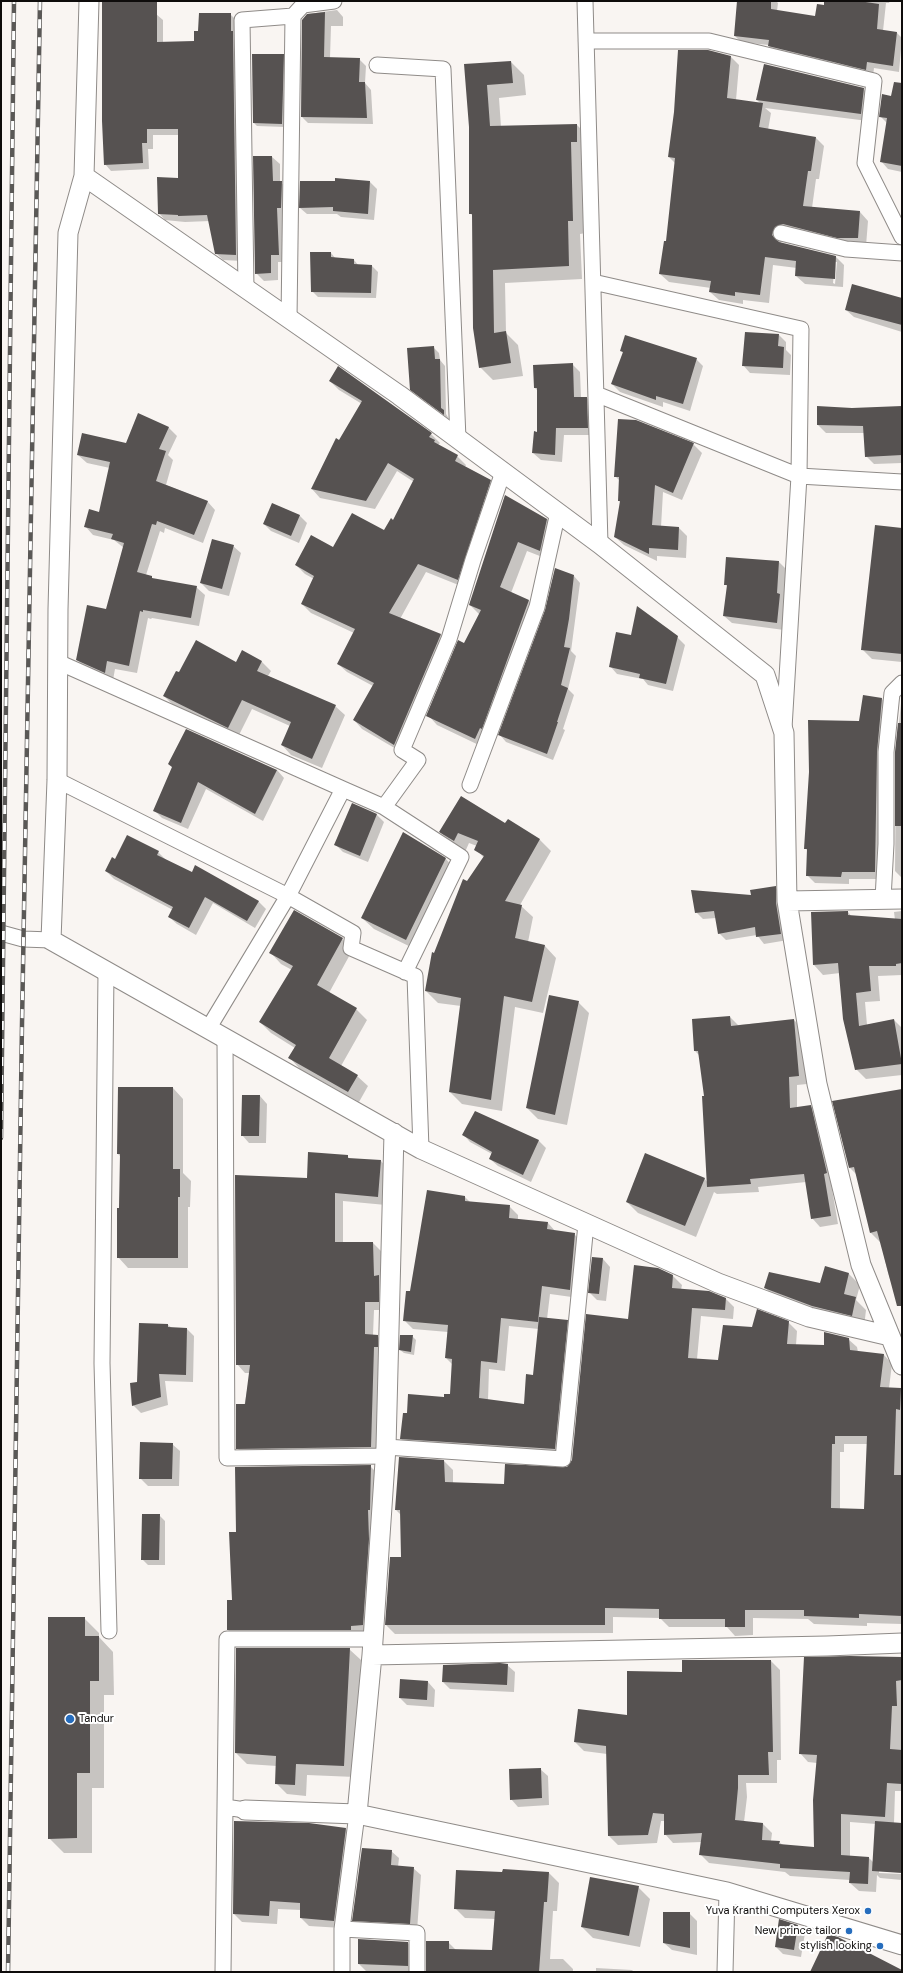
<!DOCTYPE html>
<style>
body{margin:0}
#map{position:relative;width:903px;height:1973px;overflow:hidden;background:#f9f5f2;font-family:"DM Sans",sans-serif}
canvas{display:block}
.frame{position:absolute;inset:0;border:2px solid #0e0c0b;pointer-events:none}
</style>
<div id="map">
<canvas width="903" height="1973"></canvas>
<div class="frame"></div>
</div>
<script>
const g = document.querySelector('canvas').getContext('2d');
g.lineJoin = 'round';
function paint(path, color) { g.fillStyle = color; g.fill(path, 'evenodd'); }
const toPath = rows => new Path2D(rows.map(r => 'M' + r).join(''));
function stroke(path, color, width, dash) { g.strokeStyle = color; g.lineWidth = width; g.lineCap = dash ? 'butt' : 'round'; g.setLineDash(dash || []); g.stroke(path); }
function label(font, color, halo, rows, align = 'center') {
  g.font = font + ' "DM Sans",sans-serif'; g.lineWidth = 4; g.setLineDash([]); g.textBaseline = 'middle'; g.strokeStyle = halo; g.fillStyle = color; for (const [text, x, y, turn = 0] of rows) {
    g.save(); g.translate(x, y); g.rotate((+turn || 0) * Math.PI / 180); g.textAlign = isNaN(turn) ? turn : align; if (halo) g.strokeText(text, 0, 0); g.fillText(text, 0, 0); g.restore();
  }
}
paint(toPath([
 [738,1,776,1,778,3,777,11,816,17,825,6,825,1,890,1,889,3,886,3,883,31,897,33,902,38,899,72,874,68,873,76,775,52,768,45,741,42,735,36],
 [337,10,343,17,343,26,331,26,330,58,359,59,366,66,365,83,371,90,373,124,308,123,302,117,308,14],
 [156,14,163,20,163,43,195,42,199,32,230,14,237,21,242,261,223,260,216,253,210,221,185,222,165,220,159,213,179,179,179,135,153,135,153,149,148,149,149,169,111,171,105,164],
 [283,55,287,58,285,127,257,126,254,123],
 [731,57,739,65,736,100,761,104,757,100,863,89,871,96,868,121,765,108,771,113,768,130,816,138,824,146,819,179,816,179,812,208,860,212,868,221,866,246,783,235,781,243,836,257,844,265,843,287,805,284,796,276,797,268,773,265,769,303,743,300,743,304,719,300,710,292,711,288,669,282,660,274,667,242,676,164,669,157],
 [835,262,837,262,835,284,833,283],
 [511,62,524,75,526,95,499,98,501,127,577,125,590,138,586,233,580,234,582,279,505,283,506,333,518,345,523,376,493,380,480,367,473,216,470,213,470,127,465,65],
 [902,99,902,172,888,169,881,161,887,123,880,116],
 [254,157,272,157,280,164,280,182,289,189,286,262,278,262,278,280,264,281,256,273],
 [370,182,377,189,374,220,341,217,337,214,307,214,300,208],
 [331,253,336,259,354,260,359,266,372,266,378,272,376,298,318,297,312,291],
 [902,269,902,332,854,317,846,310,901,299],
 [779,335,786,342,786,350,791,355,790,375,750,373,743,365],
 [433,347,439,353,440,360,445,366,446,414,449,419,417,395],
 [621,350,696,359,703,366,690,411,663,402,663,407,620,392,612,384,623,353],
 [572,364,580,372,581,398,587,398,594,405,595,435,564,435,562,462,541,460,533,453,538,433,538,391,535,388],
 [330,381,431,434,440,443,438,445,457,456,466,465,465,467,490,480,499,489,466,588,426,572,400,619,441,635,449,643,403,753,362,729,354,720,373,686,347,672,338,664,354,633,311,613,302,604,314,579,305,574,296,565,333,549,384,531,394,521,414,482,397,471,375,509,320,498,312,489,362,404,339,390],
 [902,407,902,463,874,464,866,456,865,433,826,433,818,425,852,409],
 [636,421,693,444,702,453,682,500,663,492,661,527,679,528,687,536,686,558,657,556,657,561,624,545,615,537,621,503,619,501,620,481,616,477],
 [168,427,177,436,168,455,173,460,166,485,207,501,215,510,203,543,165,528,164,533,160,531,146,575,155,580,196,587,205,595,199,626,152,618,151,619,148,618,137,673,115,669,113,680,85,668,77,660,107,610,124,548,114,540,93,535,85,526,100,513,110,468,87,463,78,455,127,444],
 [505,497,547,519,557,529,550,560,527,551,511,593,529,601,539,611,485,748,437,725,428,715,480,615,470,605],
 [299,515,307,523,299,543,271,531,264,524],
 [902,529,902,662,872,659,862,649],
 [233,546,241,553,229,596,209,591,201,583],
 [779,562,786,569,784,630,732,623,724,616,728,587,725,584],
 [574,576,580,583,571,651,576,656,568,689,574,695,563,729,565,730,553,760,506,742,500,735],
 [632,636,677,637,685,645,673,691,648,685,643,679,617,674,610,666],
 [242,652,262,662,271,671,268,676,335,706,345,715,322,768,291,755,282,745,290,726,252,709,238,737,174,706,164,696,180,674,237,663],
 [864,696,882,699,889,707,883,879,849,879,849,884,815,883,807,875,808,851,805,848,860,722],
 [901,703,902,703,902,878,895,871,896,753],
 [173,768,277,770,284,778,263,821,206,789,188,829,162,818,154,810],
 [353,805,377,815,384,822,368,862,343,852,336,845],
 [508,820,540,840,551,851,520,905,533,917,528,942,545,946,556,958,543,1013,515,1007,502,1111,462,1104,450,1092,461,1006,438,1003,426,991,434,954,468,882,484,858,476,849,477,846,469,843,465,852,451,843,440,832,505,825],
 [158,852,166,860,192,873,258,901,266,909,255,928,213,903,196,935,177,924,169,917,173,910,114,879,106,871,116,861],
 [445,858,456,870,417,950,374,929,362,918],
 [775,887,782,894,788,940,764,944,757,935,726,940,719,933,716,918,703,919,696,912,752,896],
 [902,911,902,975,878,976,880,1001,865,1002,867,1025,894,1020,902,1028,902,1075,866,1079,856,1069,840,973,823,975,814,965,812,913,848,912,852,917,895,920,894,912],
 [342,939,353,949,329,993,356,1009,367,1020,341,1066,357,1076,368,1086,359,1102,300,1069,290,1058,295,1048,271,1033,260,1022,292,970,281,964,271,953],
 [578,1002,589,1013,567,1125,538,1119,527,1108],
 [730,1017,738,1025,794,1020,802,1028,807,1084,797,1085,797,1108,810,1106,819,1114,838,1224,820,1227,812,1218,806,1182,758,1187,759,1192,717,1194,714,1192,696,1237,638,1213,627,1202,704,1178,708,1183,705,1097,700,1056,695,1051],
 [173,1088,183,1099,183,1173,191,1181,190,1207,188,1207,188,1268,128,1268,118,1257,121,1157,118,1154],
 [902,1090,902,1305,897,1300,888,1273,881,1243,871,1233,857,1175,850,1168],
 [260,1096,267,1104,266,1143,249,1143,242,1135],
 [476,1112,539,1141,546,1148,531,1182,498,1166,490,1159,492,1154,470,1142,463,1134],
 [347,1156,350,1159,381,1161,389,1170,386,1205,343,1201,343,1243,373,1243,382,1252,387,1310,374,1310,373,1335,377,1336,386,1344,379,1455,246,1457,237,1448,250,1373,245,1373,237,1364,307,1179],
 [465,1197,471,1203,509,1206,518,1215,518,1220,548,1223,556,1232,574,1234,583,1243,579,1298,550,1294,547,1319,567,1321,576,1330,563,1457,410,1447,401,1439,408,1414,451,1396,453,1365,446,1358,448,1332,413,1329,404,1320],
 [509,1326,539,1329,534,1376,525,1405,488,1400,489,1369,505,1371],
 [593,1258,603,1259,610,1267,606,1301,597,1300,589,1292],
 [826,1267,849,1274,860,1285,856,1300,866,1310,864,1327,777,1299,765,1288,820,1284],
 [673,1276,682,1285,681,1290,725,1298,734,1307,733,1319,701,1316,697,1359,719,1361,752,1328,788,1322,797,1331,796,1345,824,1346,848,1339,857,1347,858,1352,884,1355,892,1364,889,1388,902,1390,902,1624,867,1623,867,1626,814,1624,808,1619,753,1618,753,1635,735,1636,727,1627,669,1627,660,1618,613,1617,613,1633,395,1634,386,1625,391,1558,402,1558,401,1515,396,1510,444,1461,453,1470,453,1483,505,1485,568,1468,573,1460,629,1320],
 [844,1444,868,1444,865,1511,840,1509,840,1452,844,1452],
 [168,1325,172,1328,187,1329,194,1336,193,1382,165,1381,168,1405,141,1413,133,1405,138,1383],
 [412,1336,416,1340,414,1355,404,1353,400,1350],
 [172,1444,180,1451,179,1486,148,1486,140,1478],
 [370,1466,383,1479,376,1638,241,1643,228,1630,233,1601,237,1533],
 [159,1515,165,1521,165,1565,148,1565,142,1559],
 [84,1618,99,1633,99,1637,113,1652,114,1695,104,1695,104,1788,92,1788,92,1853,64,1853,49,1838],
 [349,1649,361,1660,355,1777,307,1775,306,1796,287,1794,276,1783,277,1766,247,1764,236,1753],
 [902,1659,902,1791,895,1791,894,1823,902,1824,902,1872,879,1871,879,1873,902,1874,902,1880,880,1878,877,1875,876,1892,859,1891,850,1883,850,1880,790,1876,785,1872,709,1863,701,1855,702,1842,673,1843,665,1834,665,1821,661,1821,657,1843,618,1845,609,1836,607,1754,584,1751,575,1742,628,1716,683,1673,771,1661,780,1670,781,1760,777,1760,777,1783,746,1783,747,1797,744,1822,763,1824,772,1833,771,1841,779,1842,783,1845,815,1848,817,1763,808,1762,800,1753],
 [850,1822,876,1824,873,1862,869,1858,850,1856],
 [507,1665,515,1672,514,1692,450,1689,443,1682],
 [428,1682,435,1690,434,1707,407,1705,400,1698],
 [540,1769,548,1776,549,1805,518,1807,511,1799],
 [346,1829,354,1837,342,1928,309,1926,301,1918,301,1910,278,1909,277,1924,242,1922,234,1914],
 [391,1851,399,1858,398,1867,413,1868,421,1875,417,1931,361,1928,353,1920],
 [504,1870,549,1873,559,1883,557,1911,553,1911,550,1959,563,1959,573,1969,573,1972,427,1972,448,1942,457,1951,493,1951,496,1919,465,1918,455,1908,503,1873],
 [638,1887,650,1899,640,1947,593,1938,582,1927],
 [689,1913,697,1921,697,1955,672,1950,664,1943],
 [797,1926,805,1933,801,1957,783,1954,776,1947],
 [408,1943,415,1950,415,1972,366,1971,359,1964],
 [596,1968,632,1970,634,1972,596,1972]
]), '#0003');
paint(toPath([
 [102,1,157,1,157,42,194,41,194,31,198,31,199,13,231,13,231,31,233,31,236,255,215,254,207,215,178,216,178,215,158,214,157,177,178,178,178,129,147,129,147,143,142,143,143,163,104,165,102,121],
 [737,1,771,1,771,9,815,16,817,4,824,5,824,1,859,1,879,4,877,29,897,32,893,66,867,62,866,70,768,46,769,40,734,36],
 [325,12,324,57,360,58,359,82,365,82,367,118,301,117,302,20,307,14],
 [678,50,708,50,731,56,727,98,763,103,759,127,816,137,811,171,808,171,803,206,860,211,858,238,837,238,783,224,775,227,772,235,779,242,836,256,835,279,795,276,796,261,765,257,760,295,735,292,735,296,709,292,711,281,659,274,664,241,666,241,675,158,668,157,674,112],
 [252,54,284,54,282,124,253,123],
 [511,61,513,83,487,85,490,126,577,124,577,142,571,142,573,221,568,221,569,266,493,270,494,333,506,331,511,363,479,368,473,328,472,214,469,214,469,127,464,64],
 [764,64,864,88,861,114,756,100],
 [894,82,902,83,902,166,880,162,887,118,879,117,882,94,891,96],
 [253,156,272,156,273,181,282,181,281,208,277,208,279,255,271,255,271,273,255,274],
 [335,178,370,181,368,214,333,211,333,207,299,208,300,181,335,181],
 [310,252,331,252,331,257,354,259,354,264,372,265,371,293,311,292],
 [852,284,902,298,902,325,845,310],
 [745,332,779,334,778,346,784,347,783,368,742,366],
 [625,335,697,358,683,404,656,396,656,400,611,384,623,352,620,351],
 [434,346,435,359,440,359,441,408,444,410,444,415,410,390,407,348],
 [573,363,574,397,587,397,588,428,556,428,555,455,532,453,534,431,537,432,537,388,534,388,533,365],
 [338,366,432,433,429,437,435,440,434,442,458,455,455,461,491,480,458,580,418,564,389,613,441,634,394,745,353,720,374,683,337,664,355,629,301,604,314,576,295,565,311,535,333,547,352,513,384,530,391,518,393,520,414,479,388,463,366,501,311,489,336,438,339,440,362,401,329,381],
 [817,406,852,408,902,406,902,455,865,457,863,426,817,425],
 [138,413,169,427,159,449,166,451,156,481,208,501,194,535,157,521,156,525,152,524,137,572,152,576,152,578,197,586,191,618,143,610,143,612,140,611,129,666,107,661,105,673,76,660,87,605,106,609,124,543,111,539,113,534,84,527,89,509,99,512,110,462,77,455,82,433,126,443],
 [618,419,636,420,694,443,673,493,655,485,652,525,679,527,678,550,649,548,649,554,614,537,620,501,618,501,619,477,614,477],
 [505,495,547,519,540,551,518,542,500,587,529,600,482,729,480,728,475,739,426,716,458,640,464,643,481,610,469,605],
 [272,503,300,515,291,536,263,524],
 [875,525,902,528,902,654,861,650],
 [212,539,234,545,222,589,200,583],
 [726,557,779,561,777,593,780,594,777,623,723,616,727,585,724,585],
 [555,568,574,575,569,619,564,647,570,648,561,685,568,688,557,722,558,722,547,754,498,735,545,610],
 [637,606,678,636,666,684,639,678,640,674,609,667,616,632,631,635],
 [196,640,236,662,242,650,262,661,257,671,336,705,312,759,281,745,291,722,242,700,228,728,163,696,176,671,179,672],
 [863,695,882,698,877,752,875,872,842,872,841,877,806,876,807,849,804,849,809,772,808,720,859,721],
 [898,723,902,723,902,826,895,826,895,752],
 [186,729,277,770,255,814,198,782,181,823,153,811,172,767,168,764],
 [461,796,505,823,508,819,540,839,505,901,522,905,515,938,545,945,532,1002,504,996,491,1100,449,1092,461,998,425,991,432,952,434,953,463,879,467,881,484,856,474,850,478,841,458,833,454,841,439,832],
 [352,803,377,814,360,856,334,845],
 [403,832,446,858,406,940,361,918],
 [127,835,159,851,157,855,192,872,195,865,259,901,247,921,205,897,189,928,168,917,173,907,105,871,112,857,115,859],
 [776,886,776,903,781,934,756,937,755,927,718,934,714,911,695,913,691,890,751,895,750,890],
 [294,910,343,938,317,985,357,1008,329,1058,358,1075,348,1092,288,1058,296,1045,259,1022,293,966,269,953],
 [848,911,848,915,902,919,902,963,896,964,896,966,869,966,871,991,856,993,859,1026,894,1019,902,1064,855,1070,843,1019,838,963,813,965,811,912],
 [549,995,579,1001,555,1115,526,1108],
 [730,1016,731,1026,794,1019,799,1076,789,1077,790,1108,811,1105,827,1173,824,1174,831,1216,811,1219,804,1174,750,1179,751,1184,707,1187,702,1096,704,1096,698,1051,694,1051,692,1019],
 [118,1087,173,1087,173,1169,180,1169,180,1197,178,1197,178,1258,117,1258,117,1208,119,1208,120,1154,117,1154],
 [902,1089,902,1306,897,1306,877,1231,870,1233,854,1167,849,1168,832,1101],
 [242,1095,260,1095,259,1136,241,1136],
 [475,1111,539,1140,523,1175,489,1159,492,1152,462,1135],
 [308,1152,348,1155,348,1158,381,1160,378,1197,335,1193,335,1242,373,1242,374,1276,379,1275,379,1302,365,1302,365,1334,378,1335,378,1347,374,1347,371,1447,236,1449,236,1404,245,1404,250,1365,236,1365,235,1175,307,1178],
 [645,1153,705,1178,685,1226,626,1202],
 [427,1190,465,1196,465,1201,510,1205,509,1218,548,1222,547,1229,575,1233,570,1290,542,1286,538,1322,501,1318,497,1363,481,1361,479,1398,524,1404,526,1374,533,1375,539,1317,568,1320,555,1449,400,1439,403,1413,407,1413,408,1394,444,1397,444,1394,450,1394,452,1359,445,1358,448,1325,403,1321,406,1291,410,1291],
 [592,1257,603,1258,599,1294,588,1293],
 [634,1265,658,1268,673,1275,672,1288,709,1291,726,1298,725,1310,692,1308,688,1358,718,1360,723,1325,752,1327,757,1309,789,1321,787,1344,824,1345,824,1332,849,1338,850,1350,884,1354,880,1387,901,1388,900,1410,896,1409,894,1475,902,1475,902,1616,859,1614,859,1618,804,1616,804,1610,745,1610,745,1627,725,1627,725,1619,659,1619,659,1609,605,1608,605,1625,385,1625,390,1557,401,1557,400,1510,395,1510,399,1457,444,1460,445,1482,504,1484,505,1464,567,1467,572,1460,586,1314,628,1319],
 [835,1436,867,1436,864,1509,831,1508,832,1444,835,1444],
 [825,1266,849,1273,844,1294,856,1297,852,1316,812,1306,764,1288,769,1272,820,1283],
 [139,1323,168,1324,168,1327,187,1328,186,1375,159,1374,161,1397,132,1406,130,1383,137,1382],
 [400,1335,413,1335,411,1352,399,1350],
 [140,1442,173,1443,172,1479,139,1479],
 [371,1465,370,1510,368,1510,369,1539,363,1625,351,1626,351,1630,227,1630,227,1600,232,1600,229,1532,236,1532,235,1467],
 [142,1514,160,1514,159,1560,141,1560],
 [48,1617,85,1617,85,1636,99,1636,99,1681,90,1681,90,1773,77,1773,77,1838,48,1839],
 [236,1648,350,1648,344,1766,296,1764,295,1785,275,1784,276,1756,235,1753],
 [850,1656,902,1657,902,1680,896,1681,897,1706,892,1706,890,1749,902,1750,902,1784,887,1783,885,1817,841,1814,841,1855,869,1857,868,1884,849,1883,850,1872,780,1868,780,1864,699,1855,702,1833,664,1835,664,1814,653,1813,648,1835,608,1836,606,1746,574,1742,578,1709,627,1715,627,1671,682,1672,682,1660,771,1660,773,1752,768,1752,769,1775,738,1775,738,1788,735,1820,763,1823,762,1840,780,1841,779,1844,814,1847,813,1800,817,1755,799,1754,804,1657],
 [500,1663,508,1664,507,1685,442,1682,443,1665],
 [400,1679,428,1681,427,1700,399,1698],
 [541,1768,542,1798,510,1800,509,1769],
 [234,1821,309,1823,346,1828,334,1921,300,1918,300,1903,270,1901,269,1916,233,1914],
 [875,1821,902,1823,902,1873,872,1871],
 [362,1848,392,1850,391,1865,414,1867,410,1924,352,1921],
 [503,1869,549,1872,547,1902,544,1902,539,1972,426,1972,426,1941,449,1941,449,1949,492,1950,495,1911,454,1909,456,1870,502,1872],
 [590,1877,639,1886,629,1936,581,1927],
 [663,1912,690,1912,690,1948,663,1943],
 [779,1919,798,1925,794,1950,775,1947],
 [828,1934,838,1937,902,1970,902,1972,810,1972],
 [358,1939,408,1942,408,1966,358,1964]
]), '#565251');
const minor = toPath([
 [585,1,600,544],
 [293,16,303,5,334,1],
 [586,41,709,41,874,81,865,163,902,237],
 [377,65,443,69,458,439],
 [781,233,846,249,902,253],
 [593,282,801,329,799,476,784,728],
 [246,289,242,20,293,16,289,319],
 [596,394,799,476,902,482],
 [58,662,343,789,288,896,208,1029],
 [57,780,288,896,353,933,351,948,415,976,421,1149],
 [470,785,537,607,558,512],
 [343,789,384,807,418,760,402,750,449,639,473,560,503,472],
 [384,807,461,857,405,972],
 [883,899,886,844,886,752,892,693,902,683],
 [1,933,23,939,51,940],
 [106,971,102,1363,109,1631],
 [225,1038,227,1458,385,1456],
 [386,1447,563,1459,586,1224],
 [245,1810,225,1807,227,1639,373,1639],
 [357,1814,342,1929,417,1933,417,1972],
 [342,1929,342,1972],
 [223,1972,225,1807],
 [725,1972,727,1892]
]);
const tertiary = toPath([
 [89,1,84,176,68,233,58,609,57,780,51,940,421,1149,718,1283,809,1317,890,1336],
 [84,176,399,395,600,544,765,675,784,733,787,901,817,1084,861,1265,902,1365],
 [787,901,902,899],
 [372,1655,827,1646,902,1643],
 [245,1810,357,1814,727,1892,902,1945],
 [357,1814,372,1655,386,1447,394,1133]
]);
stroke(minor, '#8f8b88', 17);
stroke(tertiary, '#8f8b88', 21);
stroke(minor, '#fff', 15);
stroke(tertiary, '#fff', 19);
const rail = toPath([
 [1,1138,14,1],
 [8,1972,22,1024,40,1]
]);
stroke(rail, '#5a5856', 4.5);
stroke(rail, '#fff', 3, [9]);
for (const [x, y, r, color] of [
 [70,1719,5,"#266dbd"],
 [868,1911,4,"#266dbd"],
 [849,1931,4,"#266dbd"],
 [880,1946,4,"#266dbd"]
]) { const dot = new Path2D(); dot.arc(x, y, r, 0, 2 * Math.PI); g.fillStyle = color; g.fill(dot); stroke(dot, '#fff', 1.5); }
label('11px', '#0e0c0b', '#fff', [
 ["Tandur",79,1719,"left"],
 ["Yuva Kranthi Computers Xerox",860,1911],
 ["New prince tailor",841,1931],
 ["stylish looking",872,1946]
], 'right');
</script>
